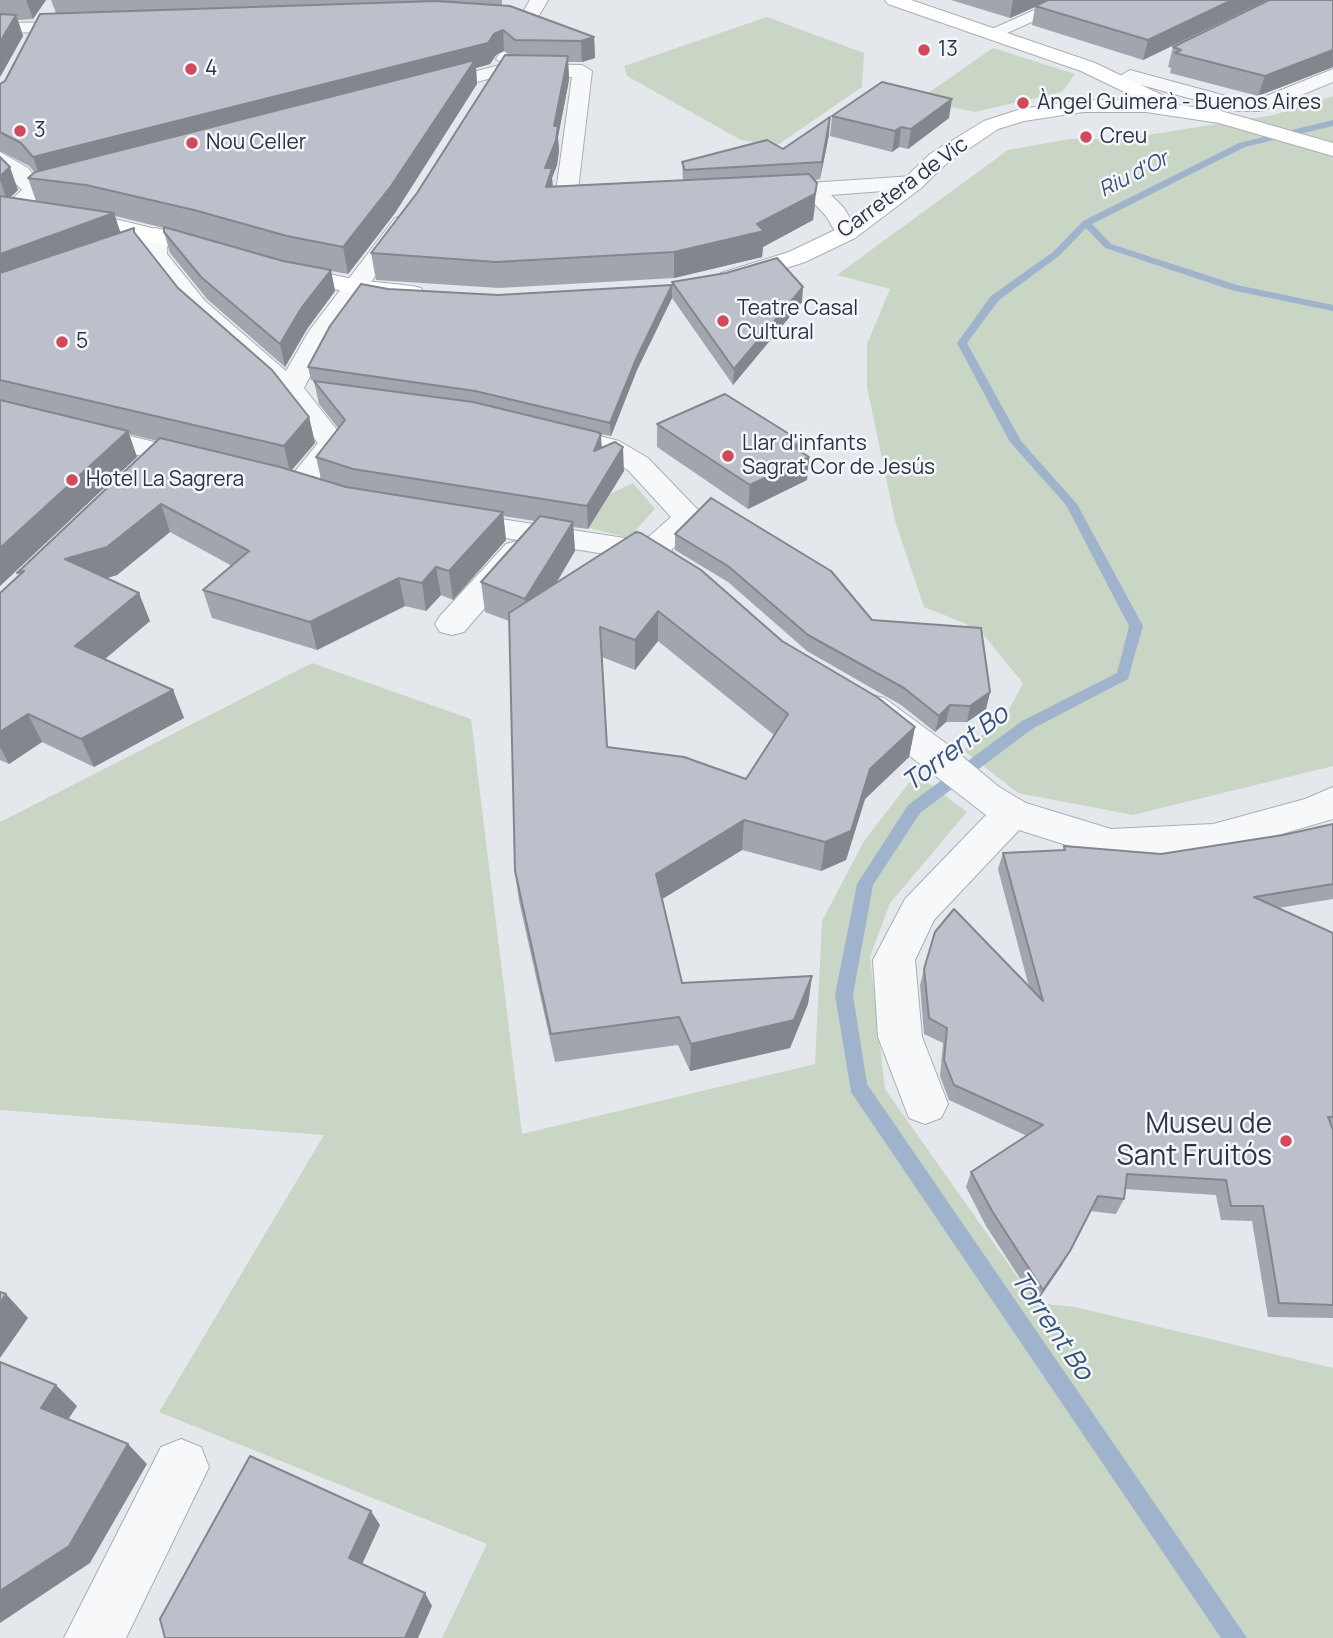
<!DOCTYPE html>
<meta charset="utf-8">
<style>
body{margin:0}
canvas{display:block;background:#e4e7ec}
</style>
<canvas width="1333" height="1638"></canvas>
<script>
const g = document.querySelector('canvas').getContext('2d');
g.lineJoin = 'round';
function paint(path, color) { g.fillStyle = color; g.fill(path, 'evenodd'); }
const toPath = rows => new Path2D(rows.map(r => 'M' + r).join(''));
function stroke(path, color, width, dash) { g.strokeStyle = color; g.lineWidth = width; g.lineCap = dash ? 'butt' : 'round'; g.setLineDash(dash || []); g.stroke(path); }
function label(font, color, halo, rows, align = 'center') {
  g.font = font + ' Manrope,sans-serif'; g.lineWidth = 5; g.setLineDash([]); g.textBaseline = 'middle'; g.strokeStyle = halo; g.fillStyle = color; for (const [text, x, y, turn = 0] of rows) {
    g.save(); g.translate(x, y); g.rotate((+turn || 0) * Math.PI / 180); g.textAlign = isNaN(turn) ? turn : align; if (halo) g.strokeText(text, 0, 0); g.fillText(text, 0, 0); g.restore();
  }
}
paint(toPath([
 [767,17,864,53,862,87,776,146,741,140,627,76,624,66],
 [993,48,1075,74,1062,92,975,112,918,100],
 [1333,96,1333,766,1133,815,1018,793,963,750,1005,717,1023,683,983,634,964,623,924,607,895,521,867,387,867,344,890,289,837,275,1008,150,1069,139,1122,139,1274,115],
 [633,483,655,509,629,538,589,528,610,494],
 [312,663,471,719,522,1134,815,1064,822,921,864,841,916,774,967,812,890,903,870,957,885,1089,1036,1303,1075,1307,1333,1368,1333,1638,442,1638,487,1544,159,1412,324,1135,0,1110,0,822]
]), '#c9d6c5');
paint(toPath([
 [1333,120,1333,126,1245,147,1092,224,1111,244,1237,285,1333,305,1333,311,1231,290,1105,248,1086,228,1059,256,999,300,967,343,1021,441,1077,504,1143,626,1128,679,1032,729,920,813,873,885,853,995,867,1084,1247,1638,1221,1638,851,1092,835,995,857,884,908,805,1022,721,1117,673,1129,626,1066,505,1010,442,957,343,991,296,1053,252,1083,221,1239,143,1333,120]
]), '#9fb4cc');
const street = toPath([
 [530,0,548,0,514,59,506,64,582,65,592,71,577,198,605,199,608,204,605,209,565,213,554,206,572,77,499,76,425,96,415,90,418,86,504,64,496,59,530,0],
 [1057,0,1081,0,998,37,992,38,983,33,1057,0],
 [85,22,94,27,91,31,0,33,0,23,85,22],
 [1333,69,1333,82,1262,111,1236,111,1123,80,1120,76,1130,70,1237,99,1259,99,1333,69],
 [0,152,28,168,46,191,19,215,11,217,3,215,0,210,22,190,0,168,0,152],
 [913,176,921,178,924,183,921,188,831,195,844,208,859,233,855,238,847,240,839,238,826,216,808,197,765,200,754,193,765,186,913,176],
 [403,216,414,223,330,338,304,388,347,443,309,492,298,495,287,492,283,486,318,443,280,394,187,311,143,255,144,248,0,300,0,285,156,228,164,230,168,235,167,254,205,301,286,371,309,331,395,218,403,216],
 [0,405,209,455,214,461,209,467,199,470,0,421,0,405],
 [550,423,619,441,648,458,699,511,703,518,699,525,671,550,679,559,674,566,663,569,642,560,444,528,440,521,444,514,455,512,644,541,671,517,628,470,599,453,540,438,536,432,540,426,550,423],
 [517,541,528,544,533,551,528,558,464,632,452,635,440,632,435,624,440,616,506,544,517,541],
 [871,695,884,698,951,747,999,787,1026,803,1111,829,1213,824,1305,799,1333,787,1333,819,1213,854,1111,859,1019,830,934,920,915,960,922,1037,948,1104,941,1118,925,1124,909,1118,878,1037,873,960,905,899,986,815,858,716,853,707,858,698,871,695],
 [181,1439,201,1447,209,1467,126,1638,64,1638,161,1447,181,1439]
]);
const secondary = toPath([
 [885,0,911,0,1095,63,1164,96,1165,103,1221,111,1333,143,1333,156,1219,123,1146,112,1083,112,1024,121,998,129,946,164,921,188,855,238,805,262,739,283,721,283,718,278,721,273,789,252,839,228,905,178,930,154,984,121,1021,109,1083,100,1141,100,1081,71,888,4,885,0],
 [0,202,94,214,222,245,226,250,222,255,214,257,94,228,0,216,0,202],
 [282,264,357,280,412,286,421,288,424,293,421,298,412,300,357,294,273,276,270,271,273,266,282,264]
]);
stroke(street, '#a9aeb7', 2);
stroke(secondary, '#a9aeb7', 2);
paint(street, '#f7f8fa');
paint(secondary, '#fff');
paint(toPath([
 [0,0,46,0,33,19,18,20,23,36,0,77],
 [51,0,502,0,502,5,594,37,595,58,582,62,568,62,569,80,558,137,559,151,557,165,552,178,553,186,683,180,682,162,783,149,830,117,829,135,820,179,814,180,815,208,813,220,763,247,762,257,674,278,499,288,376,280,371,253,417,193,509,55,504,51,496,55,490,64,476,68,477,84,395,213,348,274,331,271,335,291,307,329,285,367,207,299,170,253,164,232,164,228,115,216,120,232,136,235,178,288,309,417,315,443,292,470,321,479,316,457,338,428,319,404,314,381,332,383,311,380,308,367,388,289,498,295,672,298,637,370,611,436,600,434,602,448,624,471,588,529,573,527,575,551,556,584,782,641,915,727,909,757,865,799,846,860,821,871,742,850,662,899,682,983,812,976,808,1004,790,1048,690,1071,678,1045,555,1062,519,901,515,871,509,621,485,612,481,582,535,521,503,516,506,540,453,600,441,595,426,611,405,606,317,650,212,618,203,590,232,566,170,532,117,575,107,578,150,621,105,659,173,690,184,718,94,767,42,742,9,764,0,760,0,593,157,441,129,434,137,457,0,586,0,157,18,190,11,197,36,201,28,178,35,173,29,166,0,151,0,84,5,81,56,13],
 [658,641,774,735,746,779,607,747,602,657,635,670],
 [951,0,1267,0,1143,60,1032,25,1035,7,1010,18],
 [1333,0,1333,67,1258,96,1170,73,1171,68,1168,67,1173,47],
 [832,116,949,118,908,149,899,147,892,152,830,136],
 [672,282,802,302,733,385,672,298],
 [657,424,802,442,801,452,809,457,807,480,748,509,657,447],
 [675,534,872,620,990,692,986,709,967,722,946,722,935,732,901,705,807,651,728,582,675,550],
 [1333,824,1333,899,1278,908,1333,933,1333,1318,1268,1317,1252,1221,1221,1220,1216,1195,1125,1189,1124,1199,1116,1214,1090,1211,1062,1265,1036,1303,986,1226,966,1187,971,1172,1027,1136,949,1100,940,1076,943,1043,924,1034,920,985,924,969,1029,987,998,869,1003,853,1063,850,1064,846,1161,854,1283,835]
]), '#a1a5ae');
paint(toPath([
 [26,0,46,0,33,19],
 [1013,0,1051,0,1035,6,1035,7,1010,18],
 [1232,0,1267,0,1143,60,1148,40],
 [16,15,23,36,0,77,0,42],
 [503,30,504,51,496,55,490,64,476,68,477,84,395,213,348,274,343,247,391,186,41,180,33,157],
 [594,37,595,58,582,62,581,41],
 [1333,50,1333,67,1258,96,1265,76],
 [568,56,569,80,558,137,559,151,557,165,552,178,553,193,547,212,545,168],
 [952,99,949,118,908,149,911,129],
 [830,117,829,135,820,179,822,162],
 [901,127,899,147,892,152,895,131],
 [10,167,18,190,7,200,0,180,0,176],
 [817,183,813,220,763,247,762,257,674,278,674,252,757,224],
 [114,213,122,237,0,282,0,254],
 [331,270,335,291,307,329,285,367,280,344,302,307],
 [672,285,672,298,637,370,611,436,610,423,637,357],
 [803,287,802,302,733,385,734,369],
 [309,417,315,443,290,472,284,446],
 [128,431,137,457,0,586,0,548],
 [601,434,602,458,594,451],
 [802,442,800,461,809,457,807,480,748,509,750,485,792,446],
 [623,447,624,471,588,529,587,506],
 [161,504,170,532,117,575,76,587,65,559],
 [503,512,506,540,453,600,449,571],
 [573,522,575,551,528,629,525,599],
 [436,567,441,595,426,611,422,583],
 [399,578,405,606,317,650,310,622],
 [139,593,150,621,87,674,75,646],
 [658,611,658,641,635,670,635,640],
 [173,690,184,718,94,767,81,739],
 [990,692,986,709,967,722,970,706],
 [950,705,946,722,935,732,939,716],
 [28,714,42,742,9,764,0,747,0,732],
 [915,727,909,757,865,799,846,860,821,871,825,842,870,769],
 [744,820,742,850,656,903,656,874],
 [812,976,808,1004,790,1048,690,1071,691,1044],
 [1070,1251,1062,1265,1036,1303,1043,1290],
 [6,1294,28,1318,0,1358,0,1303],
 [56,1385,77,1406,62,1429,41,1408],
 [128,1444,147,1464,90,1563,0,1623,0,1591],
 [371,1511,380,1525,359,1571,349,1558],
 [425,1593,432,1606,418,1638,405,1638]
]), '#83868d');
const building = toPath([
 [1048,0,1232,0,1148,40,1035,6,1048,0],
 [1269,0,1333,0,1333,50,1265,76,1175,53,1181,50,1173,47,1269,0],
 [436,1,510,6,594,37,581,41,515,40,503,30,494,34,488,43,33,157,21,143,0,132,0,84,5,81,40,14,436,1],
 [0,14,16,15,0,42,0,14],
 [505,55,568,56,554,126,558,126,556,140,545,168,552,168,546,187,809,174,817,183,815,194,757,224,764,231,674,252,496,262,371,253,417,193,505,55],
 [475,60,391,186,343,247,287,236,194,210,86,185,28,178,35,172,475,60],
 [882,82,952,99,911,129,901,127,895,131,832,116,882,82],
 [830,117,822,162,685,170,682,162,767,140,783,149,830,117],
 [0,157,10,167,0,176,0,157],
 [0,196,114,213,0,254,0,196],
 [164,227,283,261,331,270,302,307,280,344,201,277,164,232,164,227],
 [134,228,134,232,178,288,272,370,309,417,284,446,0,380,0,273,134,228],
 [777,258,803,287,734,369,672,282,726,273,777,258],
 [361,284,388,289,498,295,672,285,637,357,610,423,475,391,308,367,330,326,361,284],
 [314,381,473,402,597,432,601,434,594,451,615,442,623,447,587,506,353,469,316,457,345,420,314,381],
 [725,394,802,442,792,446,809,457,750,485,657,424,725,394],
 [0,400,128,431,0,548,0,400],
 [160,438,280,467,346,487,503,512,449,571,436,567,422,583,399,578,310,622,203,590,249,551,161,504,107,547,65,559,139,593,75,646,173,690,81,739,28,714,0,732,0,593,24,571,17,573,160,438],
 [711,498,831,571,872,620,981,628,990,692,970,706,950,705,939,716,904,688,808,635,728,566,675,534,711,498],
 [540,516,573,522,525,599,481,582,540,516],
 [636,532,641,533,701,570,782,641,877,697,915,727,870,769,851,831,825,842,744,820,656,874,682,983,812,976,794,1020,691,1044,679,1017,551,1034,515,871,509,613,636,532],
 [658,611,788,714,746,779,684,757,607,747,600,627,635,640,658,611],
 [1333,824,1333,884,1254,897,1333,933,1333,1117,1328,1117,1333,1130,1333,1305,1279,1303,1263,1206,1231,1206,1226,1180,1127,1174,1124,1199,1098,1196,1070,1251,1043,1290,992,1211,971,1172,1043,1125,954,1085,944,1060,947,1028,929,1018,924,969,935,932,954,909,1043,1001,1003,853,1065,850,1064,846,1161,854,1283,835,1333,824],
 [0,1292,6,1294,0,1303,0,1292],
 [0,1362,56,1385,41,1408,128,1444,69,1546,0,1591,0,1362],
 [250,1456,371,1511,349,1558,425,1593,405,1638,165,1638,160,1619,250,1456]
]);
paint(building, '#bbc0ca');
stroke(building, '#83868d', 2);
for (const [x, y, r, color] of [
 [924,50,7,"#d1495b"],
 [191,69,7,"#d1495b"],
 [1023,103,7,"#d1495b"],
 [20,131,7,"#d1495b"],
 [1086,137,7,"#d1495b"],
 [192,143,7,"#d1495b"],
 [723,321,7,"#d1495b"],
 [62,342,7,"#d1495b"],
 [728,456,7,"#d1495b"],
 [72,480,7,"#d1495b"],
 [1286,1141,7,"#d1495b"]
]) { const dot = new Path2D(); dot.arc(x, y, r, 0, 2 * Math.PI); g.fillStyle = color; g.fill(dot); stroke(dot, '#f4f6f9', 2.5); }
label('21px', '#2b3445', '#f4f6f9', [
 ["13",938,50],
 ["4",205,69],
 ["Àngel Guimerà - Buenos Aires",1037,103],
 ["3",34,131],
 ["Creu",1100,137],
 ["Nou Celler",206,143],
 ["Teatre Casal",737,309],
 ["Cultural",737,333],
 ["5",76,342],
 ["Llar d'infants",742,444],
 ["Sagrat Cor de Jesús",742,468],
 ["Hotel La Sagrera",86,480]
], 'left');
label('italic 21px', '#34527a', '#f4f6f9', [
 ["Riu d'Or",1134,175,-27]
]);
label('21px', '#2b3445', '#f4f6f9', [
 ["Carretera de Vic",903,188,-36]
]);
label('italic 26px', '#34527a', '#f4f6f9', [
 ["Torrent Bo",956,749,-37],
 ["Torrent Bo",1051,1326,56]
]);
label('28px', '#2b3445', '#f4f6f9', [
 ["Museu de",1272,1125],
 ["Sant Fruitós",1272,1157]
], 'right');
</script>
